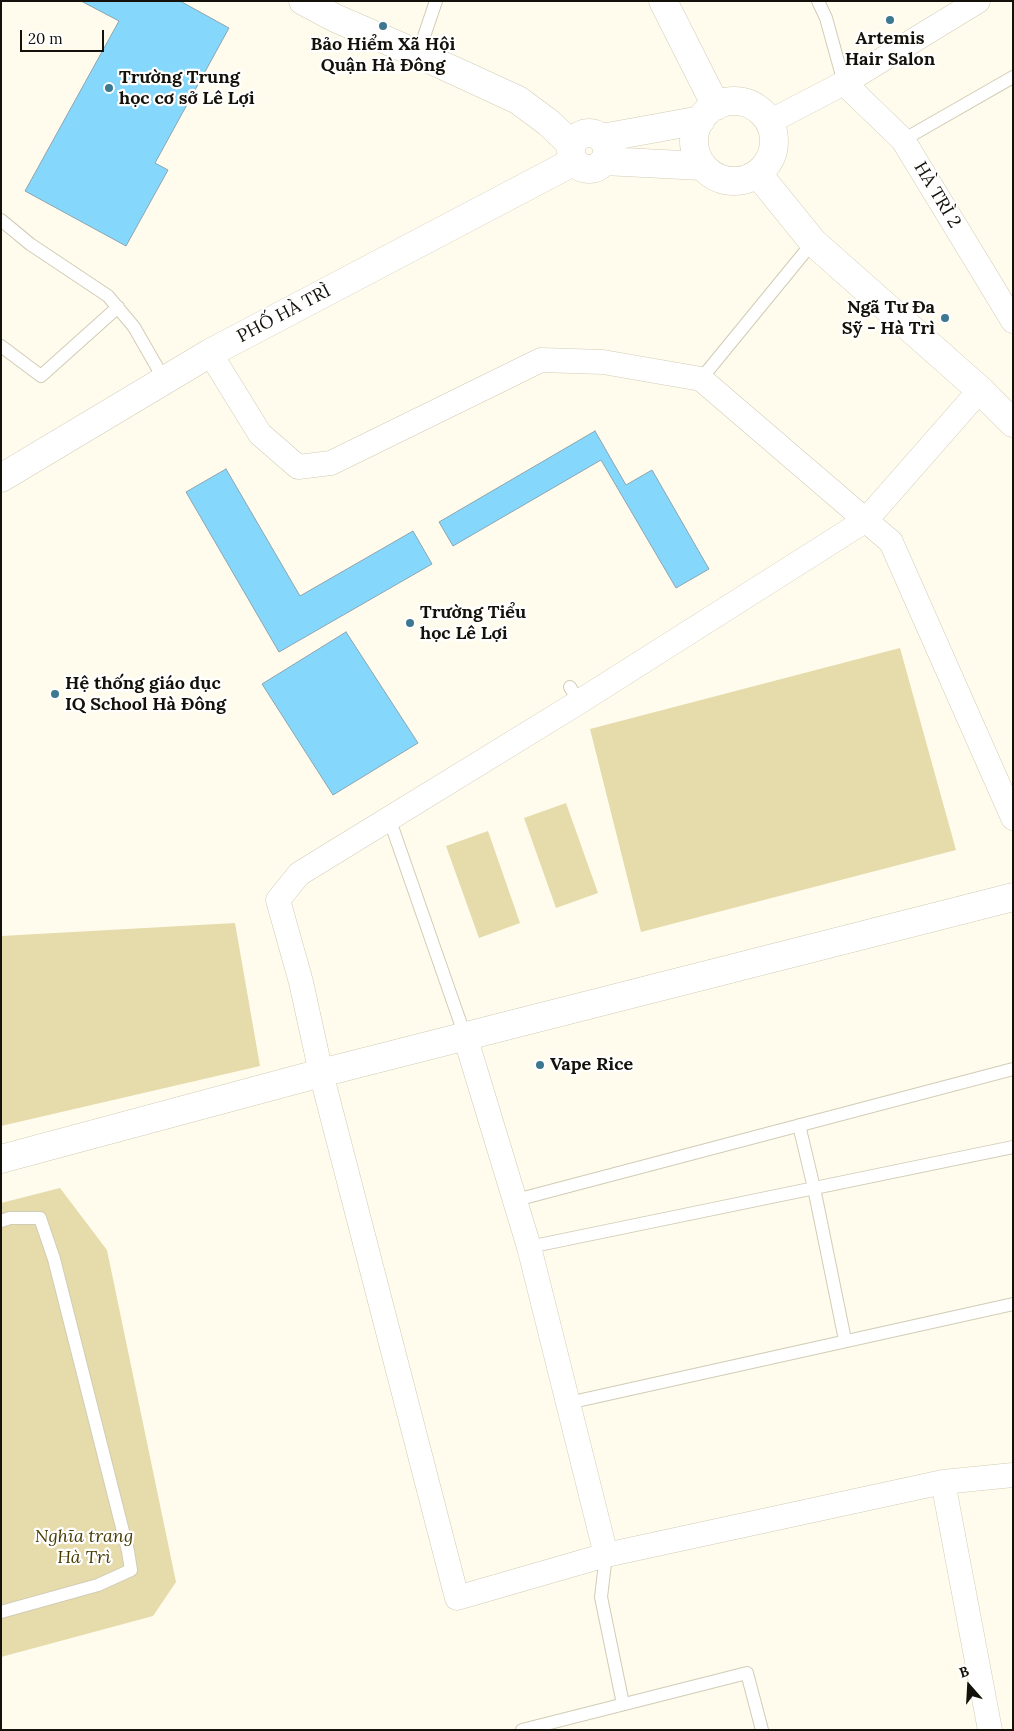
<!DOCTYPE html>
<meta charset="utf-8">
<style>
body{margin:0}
#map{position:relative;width:1014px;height:1731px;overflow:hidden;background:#fffcee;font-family:Lora,serif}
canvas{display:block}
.frame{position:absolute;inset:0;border:2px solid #131109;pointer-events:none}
.north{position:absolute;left:944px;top:1661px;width:50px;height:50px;-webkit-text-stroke:4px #fff;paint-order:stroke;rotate:341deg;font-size:14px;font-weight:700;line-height:20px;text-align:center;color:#131109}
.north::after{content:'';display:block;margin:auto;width:18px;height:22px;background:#131109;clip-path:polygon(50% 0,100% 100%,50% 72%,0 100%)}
.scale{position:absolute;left:20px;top:30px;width:84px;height:22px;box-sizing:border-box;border:2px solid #131109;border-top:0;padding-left:6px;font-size:15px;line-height:18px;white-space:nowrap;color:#131109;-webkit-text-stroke:4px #fff;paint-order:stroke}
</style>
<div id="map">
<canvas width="1014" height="1731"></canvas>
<div class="frame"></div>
<div class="north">B</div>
<div class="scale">20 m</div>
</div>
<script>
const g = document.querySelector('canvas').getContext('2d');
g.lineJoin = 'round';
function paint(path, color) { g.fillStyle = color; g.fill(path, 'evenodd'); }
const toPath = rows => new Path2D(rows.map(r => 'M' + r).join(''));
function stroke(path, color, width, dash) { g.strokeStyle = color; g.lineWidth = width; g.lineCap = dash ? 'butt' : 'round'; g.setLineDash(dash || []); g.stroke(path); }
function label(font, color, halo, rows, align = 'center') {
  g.font = font + ' Lora,serif'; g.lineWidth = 4.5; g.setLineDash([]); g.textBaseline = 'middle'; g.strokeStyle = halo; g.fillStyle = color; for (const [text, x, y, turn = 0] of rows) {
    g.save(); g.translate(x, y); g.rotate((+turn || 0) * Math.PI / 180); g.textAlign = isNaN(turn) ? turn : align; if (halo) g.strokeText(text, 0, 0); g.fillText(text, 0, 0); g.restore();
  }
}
paint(toPath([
 [900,648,956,850,641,932,590,729],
 [566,803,598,893,556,908,524,818],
 [488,831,520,923,479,938,446,846],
 [235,923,260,1066,1,1126,1,936],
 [60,1188,107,1250,176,1582,153,1616,1,1657,1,1203]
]), '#e6dbab');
const building = toPath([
 [81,1,180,1,229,28,155,163,168,170,126,246,25,191,119,21,81,1],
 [595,431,626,485,652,470,709,569,676,588,601,460,453,546,439,522,595,431],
 [226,469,300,596,413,531,432,564,279,652,186,492,226,469],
 [346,632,418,743,333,795,262,684,346,632]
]);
paint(building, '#85d8fc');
stroke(building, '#8ca4b0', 1);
const service = toPath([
 [818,1,826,18,844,83],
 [418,54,436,1],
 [903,140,1013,77],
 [1,220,30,244,108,296,134,327,165,381],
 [1,346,41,376,118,307],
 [701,379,813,242],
 [570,687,579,702],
 [389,818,465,1036],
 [799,1125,814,1188,845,1340],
 [516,1200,1013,1069],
 [1,1221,10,1218,40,1218,54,1259,128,1551,131,1570,98,1585,1,1612],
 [529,1247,1013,1147],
 [568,1403,1013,1304],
 [606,1555,601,1597,623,1704],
 [522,1730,747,1673,762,1730]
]);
const minor = toPath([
 [844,83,903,140,1013,321],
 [769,122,844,83,978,1],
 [210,353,260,434,298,467,331,463,541,360,603,362,701,379,891,542,1013,818],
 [980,390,866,520,579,702,299,874,278,900,301,982,321,1073,457,1598,606,1555,943,1482,1013,1475],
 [465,1036,529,1247,606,1555],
 [943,1482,990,1730]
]);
const tertiary = toPath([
 [303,1,335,18,418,54,518,100,549,123,571,144],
 [663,1,716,106],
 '694 141a40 40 0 1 1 80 0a40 40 0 1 1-80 0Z',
 '571 151a18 18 0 1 1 36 0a18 18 0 1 1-36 0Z',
 [602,138,701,120],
 [604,161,702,166],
 [758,174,813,242,980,390,1013,423],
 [1,478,210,353,573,162],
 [1,1159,321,1073,1013,897]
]);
stroke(service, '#d1ccb5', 14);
stroke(minor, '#d1ccb5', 25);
stroke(tertiary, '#d1ccb5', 29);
stroke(service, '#fff', 12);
stroke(minor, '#fff', 24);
stroke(tertiary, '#fff', 28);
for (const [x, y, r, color] of [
 [890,20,5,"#3d7790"],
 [383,26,5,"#3d7790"],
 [109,88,5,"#3d7790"],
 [945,318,5,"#3d7790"],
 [410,623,5,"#3d7790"],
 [55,694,5,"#3d7790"],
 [540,1065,5,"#3d7790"]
]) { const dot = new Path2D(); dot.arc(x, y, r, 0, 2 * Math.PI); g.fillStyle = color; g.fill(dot); stroke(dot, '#fff', 2); }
label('bold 18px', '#131109', '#fff', [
 ["Artemis",890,39,"center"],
 ["Hair Salon",890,60,"center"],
 ["Bảo Hiểm Xã Hội",383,45,"center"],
 ["Quận Hà Đông",383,66,"center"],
 ["Trường Trung",119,78],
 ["học cơ sở Lê Lợi",119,99],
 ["Ngã Tư Đa",935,308,"right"],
 ["Sỹ - Hà Trì",935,329,"right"],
 ["Trường Tiểu",420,613],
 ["học Lê Lợi",420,634],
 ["Hệ thống giáo dục",65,684],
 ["IQ School Hà Đông",65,705],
 ["Vape Rice",550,1065]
], 'left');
label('18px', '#131109', '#fff', [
 ["HÀ TRÌ 2",937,195,59],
 ["PHỐ HÀ TRÌ",284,314,-28]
]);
label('italic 18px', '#473b00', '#fff', [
 ["Nghĩa trang",84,1537],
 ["Hà Trì",84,1558]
]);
</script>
